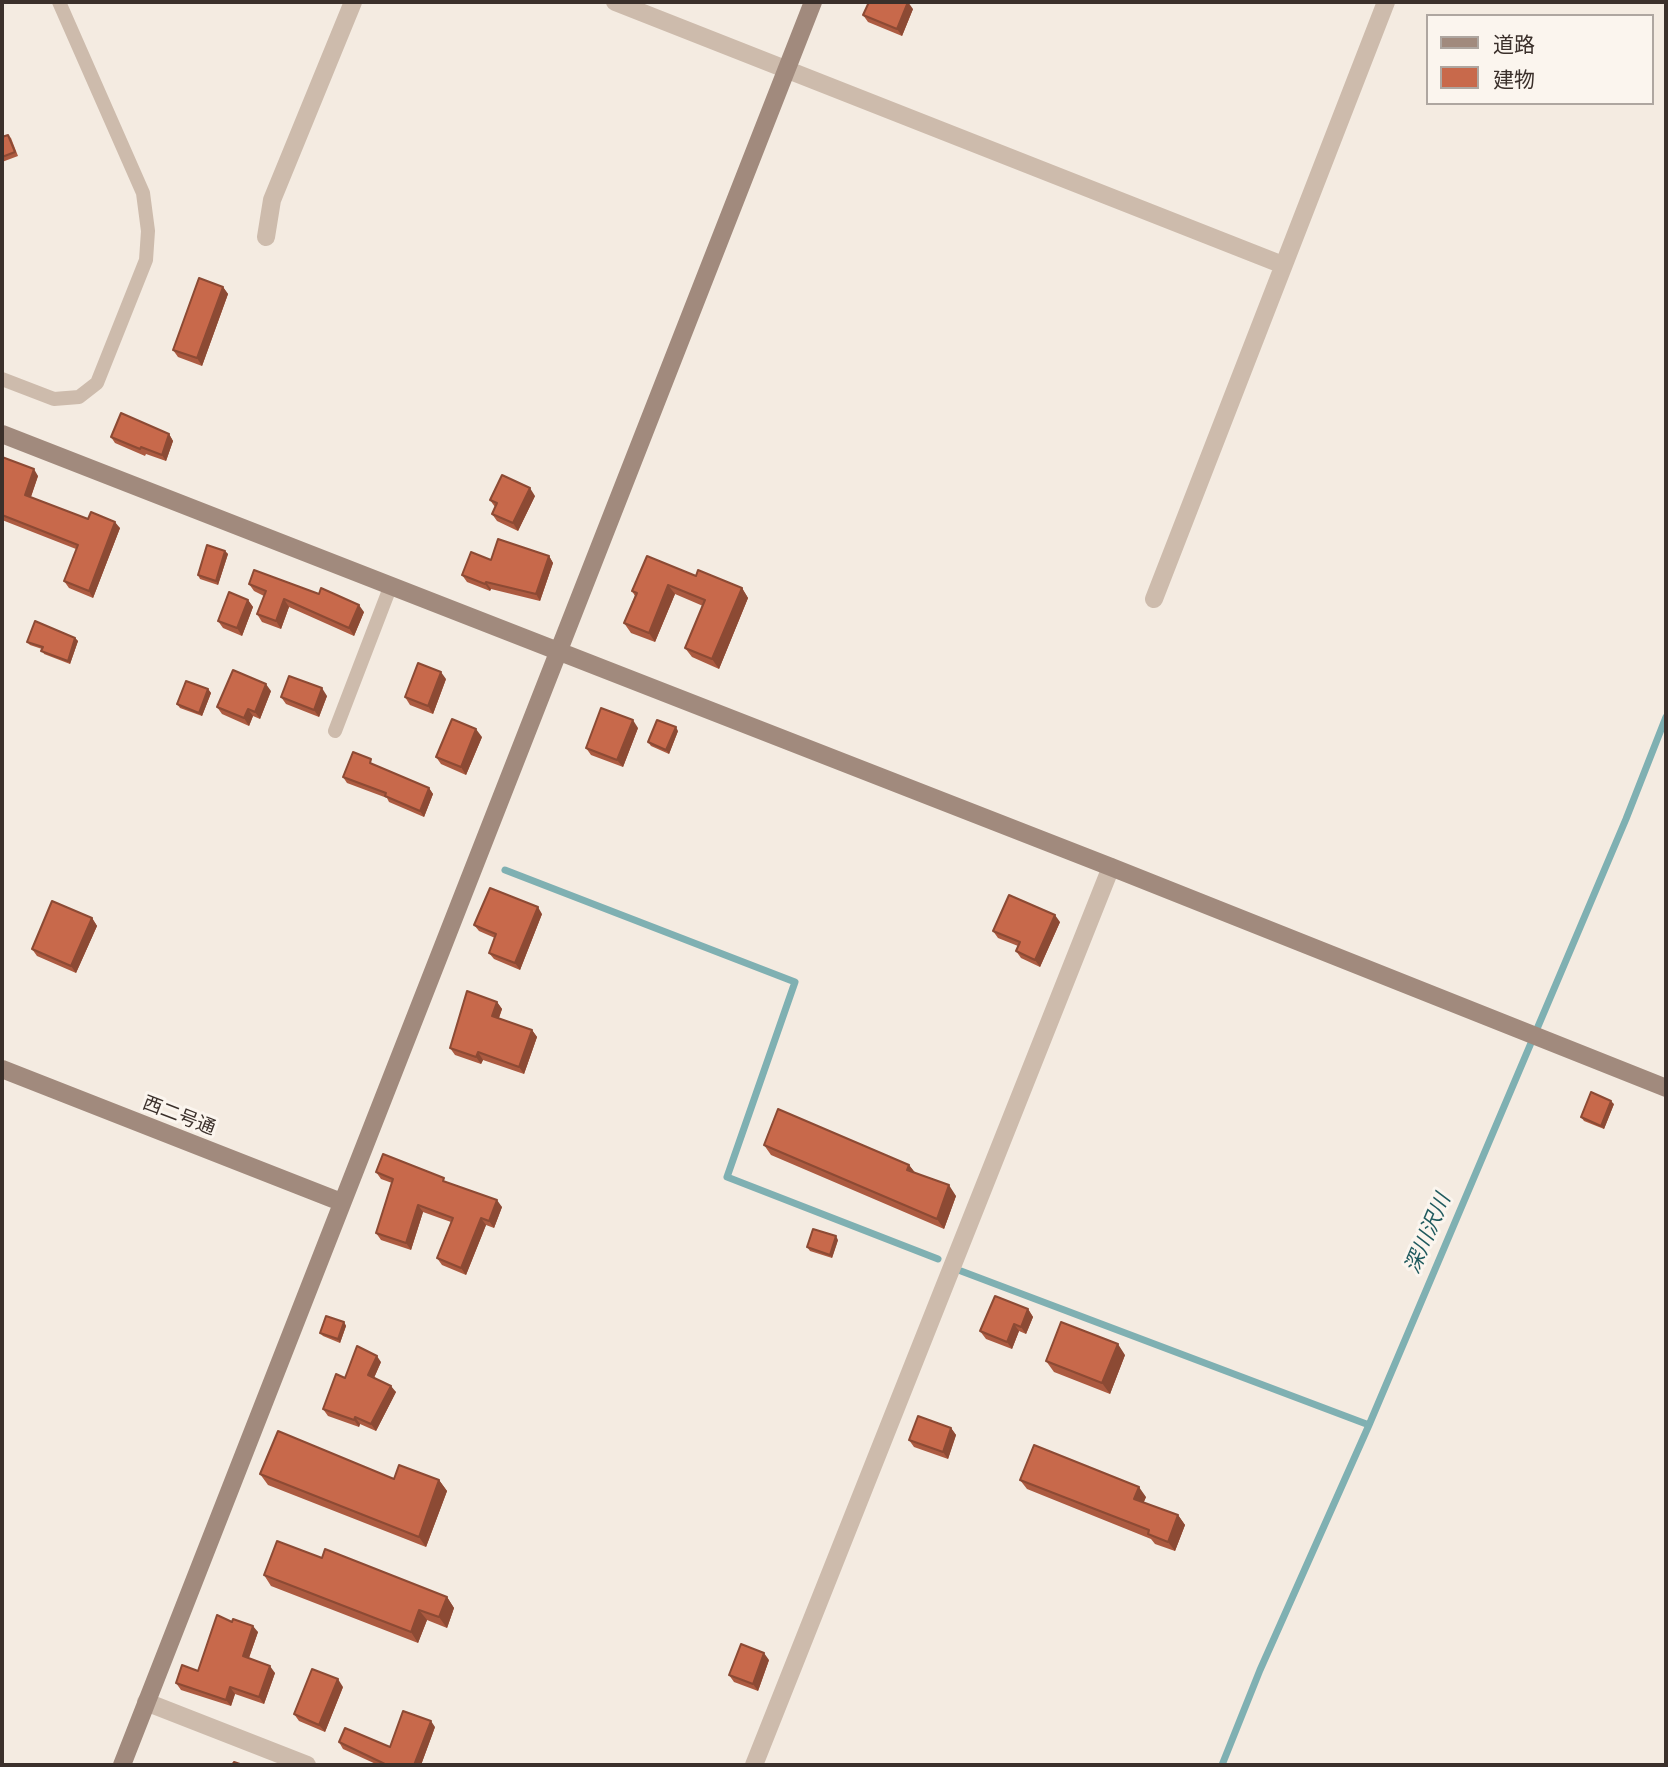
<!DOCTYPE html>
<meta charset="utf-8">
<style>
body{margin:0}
#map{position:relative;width:1668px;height:1767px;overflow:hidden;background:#f4ebe1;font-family:Montserrat,"Noto Sans JP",sans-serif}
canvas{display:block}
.frame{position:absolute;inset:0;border:4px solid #3b302b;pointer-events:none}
.legend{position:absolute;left:1426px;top:14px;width:228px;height:91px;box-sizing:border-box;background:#fbf5ee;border:2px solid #aea6a0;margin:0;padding:9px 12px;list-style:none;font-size:21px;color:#3b302b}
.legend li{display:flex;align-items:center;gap:14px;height:35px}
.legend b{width:35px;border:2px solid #aea6a0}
</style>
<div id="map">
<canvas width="1668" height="1767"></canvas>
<div class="frame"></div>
<ul class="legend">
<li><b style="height:9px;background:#a18a7d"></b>道路</li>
<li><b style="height:19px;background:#c8694b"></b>建物</li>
</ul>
</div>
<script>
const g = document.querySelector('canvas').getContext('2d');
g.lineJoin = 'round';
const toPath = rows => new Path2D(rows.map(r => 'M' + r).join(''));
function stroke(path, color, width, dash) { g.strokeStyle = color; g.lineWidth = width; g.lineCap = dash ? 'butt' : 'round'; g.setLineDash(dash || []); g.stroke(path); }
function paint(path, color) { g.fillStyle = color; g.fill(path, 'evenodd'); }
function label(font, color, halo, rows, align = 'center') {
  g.font = font + ' Montserrat,"Noto Sans JP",sans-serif'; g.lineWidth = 6; g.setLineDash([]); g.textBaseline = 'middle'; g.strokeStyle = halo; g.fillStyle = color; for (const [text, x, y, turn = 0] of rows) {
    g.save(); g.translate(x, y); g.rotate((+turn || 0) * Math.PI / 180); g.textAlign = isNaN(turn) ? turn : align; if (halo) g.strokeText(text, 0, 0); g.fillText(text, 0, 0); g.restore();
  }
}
stroke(toPath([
 [505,870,795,982,727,1177,938,1259],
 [961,1271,1369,1425],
 [1222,1765,1260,1670,1369,1425,1626,819,1666,717]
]), '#7fb0b2', 7);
stroke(toPath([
 [2,379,54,399,79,397,97,383,146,260,148,231,143,193,59,2],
 [335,731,391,585]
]), '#cdbbac', 14);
stroke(toPath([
 [615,2,1283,265],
 [266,237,272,200,353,2],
 [1154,599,1386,2],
 [146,1702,307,1765],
 [754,1765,1111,867]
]), '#cdbbac', 18);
stroke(toPath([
 [2,434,1111,867,1666,1088],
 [2,1069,341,1202],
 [122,1765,813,2]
]), '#a18a7d', 18);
paint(toPath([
 [913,9,902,36,868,22,863,15],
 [8,135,11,138,18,156,2,162,2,137],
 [223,287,228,294,202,366,178,357,173,350],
 [169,434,173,441,166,461,146,454,145,456,115,443,111,437],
 [2,457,38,476,31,497,88,519,120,528,93,598,69,588,64,581,76,549,2,520],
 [535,496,518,531,497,521,492,514,495,507,490,500],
 [225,551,228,554,218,585,200,579,198,575],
 [549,556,553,563,540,601,491,589,490,591,467,582,462,575,491,560],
 [696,576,742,588,748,598,719,669,692,657,685,648,703,606,675,594,655,642,631,633,624,623,635,596,632,591],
 [249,584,364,612,354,636,289,607,281,629,262,622,257,614,264,596,254,591],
 [248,600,253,607,242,636,223,628,218,621],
 [75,638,78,641,70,664,44,654,42,649,30,645,27,642],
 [446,679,433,714,410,705,405,697],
 [208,689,211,693,202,716,180,708,177,704],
 [271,691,260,719,253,716,249,726,222,714,217,707],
 [327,696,319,717,286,704,281,697],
 [638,728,623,767,591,755,586,748],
 [678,731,669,754,651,746,648,742],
 [482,737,466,775,441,764,436,757],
 [343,777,429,788,433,794,424,817,389,802,387,798,347,783],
 [542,914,520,970,494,959,489,953,495,938,479,931,474,925],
 [92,918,97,926,76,973,37,956,32,949],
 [1060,922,1040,967,1021,958,1016,951,1018,946,998,938,993,931],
 [497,1002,502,1009,499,1018,532,1030,537,1037,524,1074,483,1060,481,1064,455,1055,450,1048],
 [1614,1104,1604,1129,1584,1121,1581,1117],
 [764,1145,909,1165,915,1173,956,1196,944,1229,771,1155],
 [376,1172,447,1182,502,1207,494,1228,486,1225,466,1275,442,1265,437,1258,451,1222,423,1212,411,1250,381,1240,376,1233,392,1183,381,1179],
 [838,1240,832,1258,810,1251,807,1247],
 [1028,1309,1033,1317,1026,1334,1019,1331,1012,1349,986,1339,980,1331],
 [344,1322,346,1326,340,1343,323,1336,320,1333],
 [1125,1355,1110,1394,1054,1372,1046,1361],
 [381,1362,374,1378,396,1392,376,1431,360,1424,359,1427,328,1416,323,1409,345,1378],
 [951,1428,956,1435,948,1459,914,1447,909,1440],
 [260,1474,439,1480,447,1491,426,1547,268,1485],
 [1020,1480,1146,1497,1143,1503,1178,1515,1185,1525,1175,1551,1155,1544,1151,1539,1027,1489],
 [322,1558,447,1597,454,1608,447,1628,427,1620,418,1643,271,1586,264,1575],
 [232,1622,258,1632,249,1658,275,1673,264,1704,235,1694,231,1706,181,1690,176,1683,198,1671],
 [769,1660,758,1691,734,1682,729,1675],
 [343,1687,325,1732,299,1721,294,1714],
 [435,1727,421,1765,378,1765,343,1749,339,1742,390,1747]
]), '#ac5a40');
paint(toPath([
 [908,2,913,9,902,36,897,29],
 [223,287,228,294,202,366,197,358],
 [169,434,173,441,166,461,162,455],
 [34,469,38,476,29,502,25,495],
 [530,488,535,496,518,531,513,523],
 [115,522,120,528,93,598,89,591],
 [225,551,228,554,218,585,216,581],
 [549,556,553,563,540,601,536,594],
 [486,582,491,589,490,591,485,584],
 [668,585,675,594,655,642,649,633],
 [742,588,748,598,719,669,712,659],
 [284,599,289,607,281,629,276,621],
 [248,600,253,607,242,636,237,628],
 [359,605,364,612,354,636,349,628],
 [75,638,78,641,70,664,68,661],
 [441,672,446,679,433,714,428,706],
 [266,684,271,691,260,719,255,712],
 [322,688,327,696,319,717,314,710],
 [208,689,211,693,202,716,199,713],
 [248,709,253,716,249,726,244,718],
 [633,720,638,728,623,767,617,760],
 [676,727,678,731,669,754,666,750],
 [476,729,482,737,466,775,461,767],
 [429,788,433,794,424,817,420,811],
 [538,907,542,914,520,970,515,963],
 [1055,915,1060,922,1040,967,1035,960],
 [92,918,97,926,76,973,71,966],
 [497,1002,502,1009,497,1023,492,1016],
 [532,1030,537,1037,524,1074,519,1067],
 [478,1052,483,1060,481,1064,476,1057],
 [1611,1101,1614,1104,1604,1129,1601,1126],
 [909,1165,917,1175,907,1170],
 [949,1185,956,1196,944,1229,937,1219],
 [497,1200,502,1207,494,1228,489,1221],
 [418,1205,423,1212,411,1250,406,1243],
 [481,1218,486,1225,466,1275,461,1268],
 [836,1236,838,1240,832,1258,830,1255],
 [1028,1309,1033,1317,1026,1334,1021,1327],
 [344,1322,346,1326,340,1343,338,1339],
 [1014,1324,1019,1331,1012,1349,1007,1342],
 [1118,1344,1125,1355,1110,1394,1102,1383],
 [377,1356,381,1362,372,1382,368,1375],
 [391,1386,396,1392,376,1431,371,1424],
 [355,1417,360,1424,359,1427,354,1420],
 [951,1428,956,1435,948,1459,943,1452],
 [439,1480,447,1491,426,1547,419,1537],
 [1139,1487,1146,1497,1141,1509,1134,1499],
 [1178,1515,1185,1525,1175,1551,1168,1542],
 [447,1597,454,1608,447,1628,439,1617],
 [419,1610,427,1620,418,1643,411,1632],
 [253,1626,258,1632,247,1663,243,1656],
 [764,1653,769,1660,758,1691,753,1684],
 [270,1666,275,1673,264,1704,259,1697],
 [338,1679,343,1687,325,1732,319,1725],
 [230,1687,235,1694,231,1706,226,1700],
 [431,1721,435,1727,421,1765,414,1765]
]), '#8c4a34');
const building = toPath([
 [869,2,908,2,897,29,863,15,869,2],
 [8,135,15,152,2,157,2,137,8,135],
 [199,278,223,287,197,358,173,350,199,278],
 [121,413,169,434,162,455,141,447,140,449,111,437,121,413],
 [2,457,34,469,25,495,88,519,91,512,115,522,89,591,64,581,78,545,2,515,2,457],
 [502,475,530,488,513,523,492,514,497,503,490,500,502,475],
 [498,539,549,556,536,594,486,582,485,584,462,575,471,552,491,560,498,539],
 [207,545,225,551,216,581,198,575,207,545],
 [647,556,696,576,698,570,742,588,712,659,685,648,705,600,668,585,649,633,624,623,637,593,632,591,647,556],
 [254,570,319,594,321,588,359,605,349,628,284,599,276,621,257,614,266,591,249,584,254,570],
 [229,592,248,600,237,628,218,621,229,592],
 [35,621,75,638,68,661,41,651,43,647,27,642,35,621],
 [418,663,441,672,428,706,405,697,418,663],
 [233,670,266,684,255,712,248,709,244,718,217,707,233,670],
 [289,676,322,688,314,710,281,697,289,676],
 [186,681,208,689,199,713,177,704,186,681],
 [601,708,633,720,617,760,586,748,601,708],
 [452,719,476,729,461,767,436,757,452,719],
 [657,720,676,727,666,750,648,742,657,720],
 [353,752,371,759,370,763,429,788,420,811,385,796,386,793,343,777,353,752],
 [490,888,538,907,515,963,489,953,496,934,474,925,490,888],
 [1009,895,1055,915,1035,960,1016,951,1020,942,993,931,1009,895],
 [52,901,92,918,71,966,32,949,52,901],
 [467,991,497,1002,492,1016,532,1030,519,1067,478,1052,476,1057,450,1048,467,991],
 [1591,1092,1611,1101,1601,1126,1581,1117,1591,1092],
 [778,1109,909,1165,907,1170,949,1185,937,1219,764,1145,778,1109],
 [383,1154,444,1178,443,1181,497,1200,489,1221,481,1218,461,1268,437,1258,453,1218,418,1205,406,1243,376,1233,393,1179,376,1172,383,1154],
 [813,1229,836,1236,830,1255,807,1247,813,1229],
 [995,1296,1028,1309,1021,1327,1014,1324,1007,1342,980,1331,995,1296],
 [326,1316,344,1322,338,1339,320,1333,326,1316],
 [1061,1322,1118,1344,1102,1383,1046,1361,1061,1322],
 [357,1346,377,1356,368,1375,391,1386,371,1424,355,1417,354,1420,323,1409,336,1374,345,1378,357,1346],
 [918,1416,951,1428,943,1452,909,1440,918,1416],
 [278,1431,394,1479,399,1465,439,1480,419,1537,260,1474,278,1431],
 [1034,1445,1139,1487,1134,1499,1178,1515,1168,1542,1148,1534,1149,1530,1020,1480,1034,1445],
 [277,1541,322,1558,325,1549,447,1597,439,1617,419,1610,411,1632,264,1575,277,1541],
 [217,1615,232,1622,233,1619,253,1626,243,1656,270,1666,259,1697,230,1687,226,1700,176,1683,182,1665,198,1671,217,1615],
 [741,1644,764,1653,753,1684,729,1675,741,1644],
 [312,1669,338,1679,319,1725,294,1714,312,1669],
 [403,1711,431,1721,414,1765,387,1765,339,1742,345,1728,390,1747,403,1711],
 [234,1762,243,1765,232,1765,234,1762]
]);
paint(building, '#c8694b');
stroke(building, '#8c4a34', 2);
label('19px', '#3b302b', '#fbf5ee', [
 ["西二号通",179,1116,21]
]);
label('italic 21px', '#1f5a5e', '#fbf5ee', [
 ["深川沢川",1428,1234,-67]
]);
</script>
